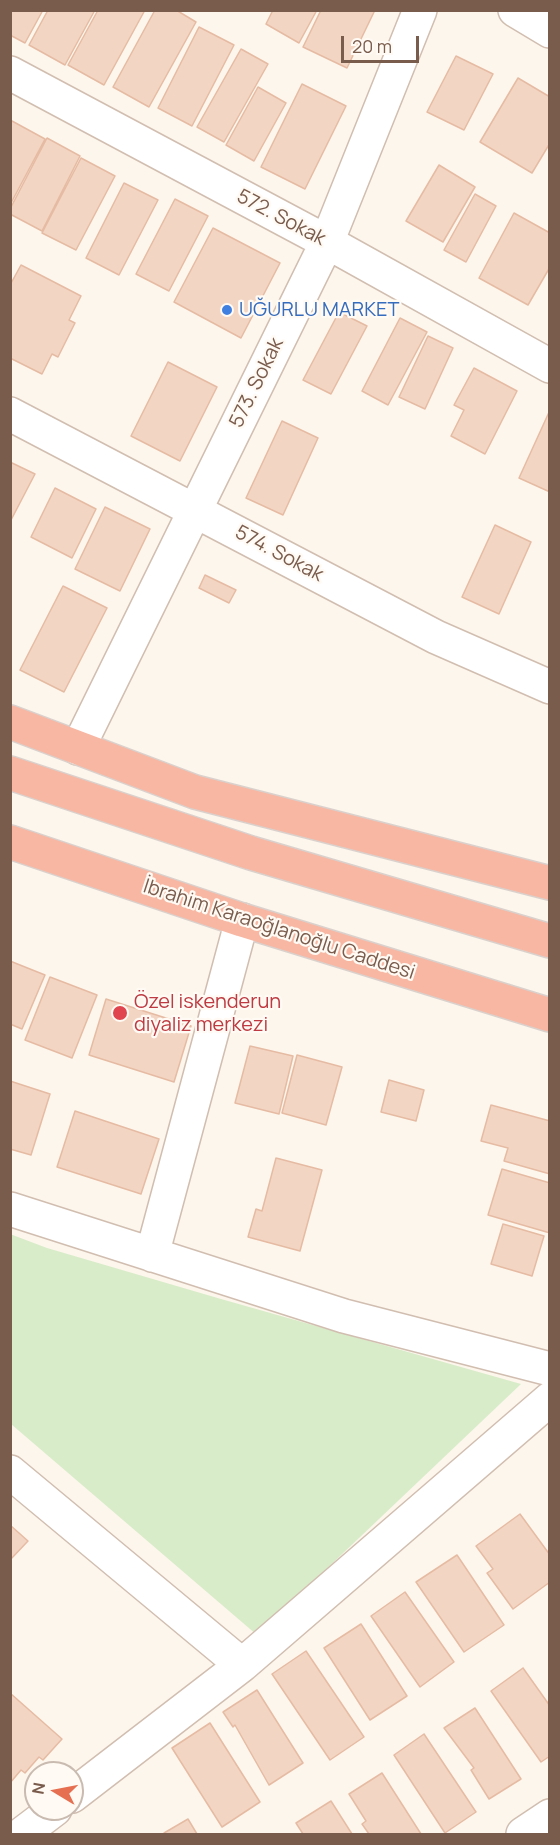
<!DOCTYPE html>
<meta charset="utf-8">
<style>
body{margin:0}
#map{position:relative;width:560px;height:1845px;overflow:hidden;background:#fdf6ec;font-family:Manrope,sans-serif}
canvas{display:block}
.frame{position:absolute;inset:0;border:12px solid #7a5c4d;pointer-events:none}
.north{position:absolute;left:24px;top:1761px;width:60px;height:60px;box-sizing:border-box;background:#fffaf3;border:2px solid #cabbb1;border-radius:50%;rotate:280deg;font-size:16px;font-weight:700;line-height:24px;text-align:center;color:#7a5c4d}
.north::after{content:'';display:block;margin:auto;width:21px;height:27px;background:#e76f51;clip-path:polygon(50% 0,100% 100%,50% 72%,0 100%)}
.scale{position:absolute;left:341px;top:36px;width:78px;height:27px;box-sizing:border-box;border:3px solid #7a5c4d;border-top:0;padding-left:8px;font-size:18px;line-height:21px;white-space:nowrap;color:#7a5c4d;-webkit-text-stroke:4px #fffaf3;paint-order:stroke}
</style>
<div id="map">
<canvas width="560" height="1845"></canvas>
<div class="frame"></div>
<div class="north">N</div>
<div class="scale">20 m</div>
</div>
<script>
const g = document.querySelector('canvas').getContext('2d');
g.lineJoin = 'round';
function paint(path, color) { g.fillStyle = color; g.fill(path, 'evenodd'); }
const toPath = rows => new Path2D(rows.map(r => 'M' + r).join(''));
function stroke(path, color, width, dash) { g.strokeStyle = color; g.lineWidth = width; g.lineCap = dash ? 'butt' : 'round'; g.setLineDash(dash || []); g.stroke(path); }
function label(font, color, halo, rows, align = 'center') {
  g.font = font + ' Manrope,sans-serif'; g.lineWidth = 4.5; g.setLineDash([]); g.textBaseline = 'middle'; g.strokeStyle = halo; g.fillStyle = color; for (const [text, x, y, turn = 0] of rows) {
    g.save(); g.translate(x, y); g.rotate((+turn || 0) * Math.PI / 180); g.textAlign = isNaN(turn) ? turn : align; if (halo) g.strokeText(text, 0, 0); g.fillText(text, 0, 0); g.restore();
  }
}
paint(toPath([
 [10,1234,47,1248,221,1299,521,1384,257,1635,11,1424]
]), '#d8ecc9');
const building = toPath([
 [10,10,43,10,25,43,10,35,10,10],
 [48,10,95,10,65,65,29,45,48,10],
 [98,10,145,10,104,85,68,65,98,10],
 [155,10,176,10,196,22,149,107,113,87,155,10],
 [273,10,317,10,299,43,266,24,273,10],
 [321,10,375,10,347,68,303,47,321,10],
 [199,27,234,45,192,126,158,108,199,27],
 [241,49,268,64,224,142,197,127,241,49],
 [456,56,493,74,464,130,427,112,456,56],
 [518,78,550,97,550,143,532,173,480,142,518,78],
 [302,84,346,106,305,189,261,167,302,84],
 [258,87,286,103,254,161,226,145,258,87],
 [12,121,45,139,10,205,10,124,12,121],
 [47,138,80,156,42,231,10,214,10,209,47,138],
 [81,158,115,176,76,250,42,233,81,158],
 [439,165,475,187,443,242,406,221,439,165],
 [124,183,158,200,119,275,86,258,124,183],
 [475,194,496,206,466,262,444,250,475,194],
 [175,199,208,216,169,291,136,274,175,199],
 [514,213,550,233,550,267,528,305,479,278,514,213],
 [213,228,280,263,241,338,174,302,213,228],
 [21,265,81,296,69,320,75,323,58,357,52,354,42,374,10,358,10,285,21,265],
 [339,312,367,326,331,394,303,380,339,312],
 [400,318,427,332,388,405,362,391,400,318],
 [428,336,453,348,425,409,399,397,428,336],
 [168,362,217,387,180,461,131,436,168,362],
 [474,368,517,391,485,454,451,436,464,410,454,405,474,368],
 [550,410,550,492,519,478,550,410],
 [282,421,318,438,283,515,246,498,282,421],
 [10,462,35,474,10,522,10,462],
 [55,488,96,509,72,558,31,537,55,488],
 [105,507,150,529,120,591,75,569,105,507],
 [495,525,531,542,499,614,462,597,495,525],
 [205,575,236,590,229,603,199,588,205,575],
 [63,586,107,608,64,692,20,670,63,586],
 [10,961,45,975,22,1029,10,1024,10,961],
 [50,977,97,995,72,1058,25,1040,50,977],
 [106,999,191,1026,174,1082,89,1055,106,999],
 [250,1046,293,1056,279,1114,235,1103,250,1046],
 [297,1055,342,1067,326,1125,282,1113,297,1055],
 [389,1080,424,1090,416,1121,381,1112,389,1080],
 [10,1081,50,1094,31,1155,10,1149,10,1081],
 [491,1105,550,1121,550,1174,504,1161,508,1148,481,1141,491,1105],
 [75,1111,159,1139,141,1194,57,1167,75,1111],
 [276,1158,322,1170,300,1251,248,1237,256,1209,262,1211,276,1158],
 [502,1169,550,1183,550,1233,488,1215,502,1169],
 [503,1224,544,1236,532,1276,491,1264,503,1224],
 [520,1514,550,1555,550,1582,513,1609,487,1573,493,1569,476,1546,520,1514],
 [10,1525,28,1541,10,1560,10,1525],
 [457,1555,504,1625,464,1652,416,1582,457,1555],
 [405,1592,454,1662,420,1687,371,1616,405,1592],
 [361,1624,407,1696,370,1720,324,1648,361,1624],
 [306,1651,364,1737,330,1760,272,1674,306,1651],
 [523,1668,550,1706,550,1756,541,1762,491,1691,523,1668],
 [257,1690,303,1763,269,1785,235,1725,233,1727,223,1712,257,1690],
 [10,1693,62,1739,43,1760,39,1757,25,1773,21,1770,10,1783,10,1693],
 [475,1708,521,1779,489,1799,471,1770,474,1768,444,1728,475,1708],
 [210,1723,260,1802,222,1827,172,1748,210,1723],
 [424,1734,476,1812,445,1833,394,1755,424,1734],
 [382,1773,421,1834,369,1834,362,1824,366,1821,349,1794,382,1773],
 [331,1801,352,1834,303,1834,296,1823,331,1801],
 [188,1819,197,1834,165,1834,164,1833,188,1819]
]);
paint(building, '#f3d5c3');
stroke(building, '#e6bba3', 1.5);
const minor = toPath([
 [515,10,550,31],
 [10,73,327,242,550,366],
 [10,414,436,637,550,687],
 [78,748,327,242,420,10],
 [10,1209,344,1316,550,1369],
 [152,1255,242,920],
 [10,1472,242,1665],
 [72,1796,242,1665,550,1399],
 [22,1834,55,1809],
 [523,1834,550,1816]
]);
const highway = toPath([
 [10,722,195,792,550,883],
 [10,773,251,853,550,941],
 [10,842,242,920,550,1015]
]);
stroke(minor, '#d1beb0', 36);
stroke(highway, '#dad1cd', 36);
stroke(minor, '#fff', 33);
stroke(highway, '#f7b7a3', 33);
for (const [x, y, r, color] of [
 [227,310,6,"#3f7fe0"],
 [120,1013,8,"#e0444e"]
]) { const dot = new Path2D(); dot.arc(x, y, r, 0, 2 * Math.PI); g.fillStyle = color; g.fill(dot); stroke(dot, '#fffaf3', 2); }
label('20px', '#7a5c4d', '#fffaf3', [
 ["572. Sokak",281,218,28],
 ["573. Sokak",257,383,-64],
 ["574. Sokak",279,554,28],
 ["İbrahim Karaoğlanoğlu Caddesi",279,930,18]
]);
label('20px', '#366cbe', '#fffaf3', [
 ["UĞURLU MARKET",239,310]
], 'left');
label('20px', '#be3a42', '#fffaf3', [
 ["Özel iskenderun",134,1002],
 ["diyaliz merkezi",134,1025]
], 'left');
</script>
